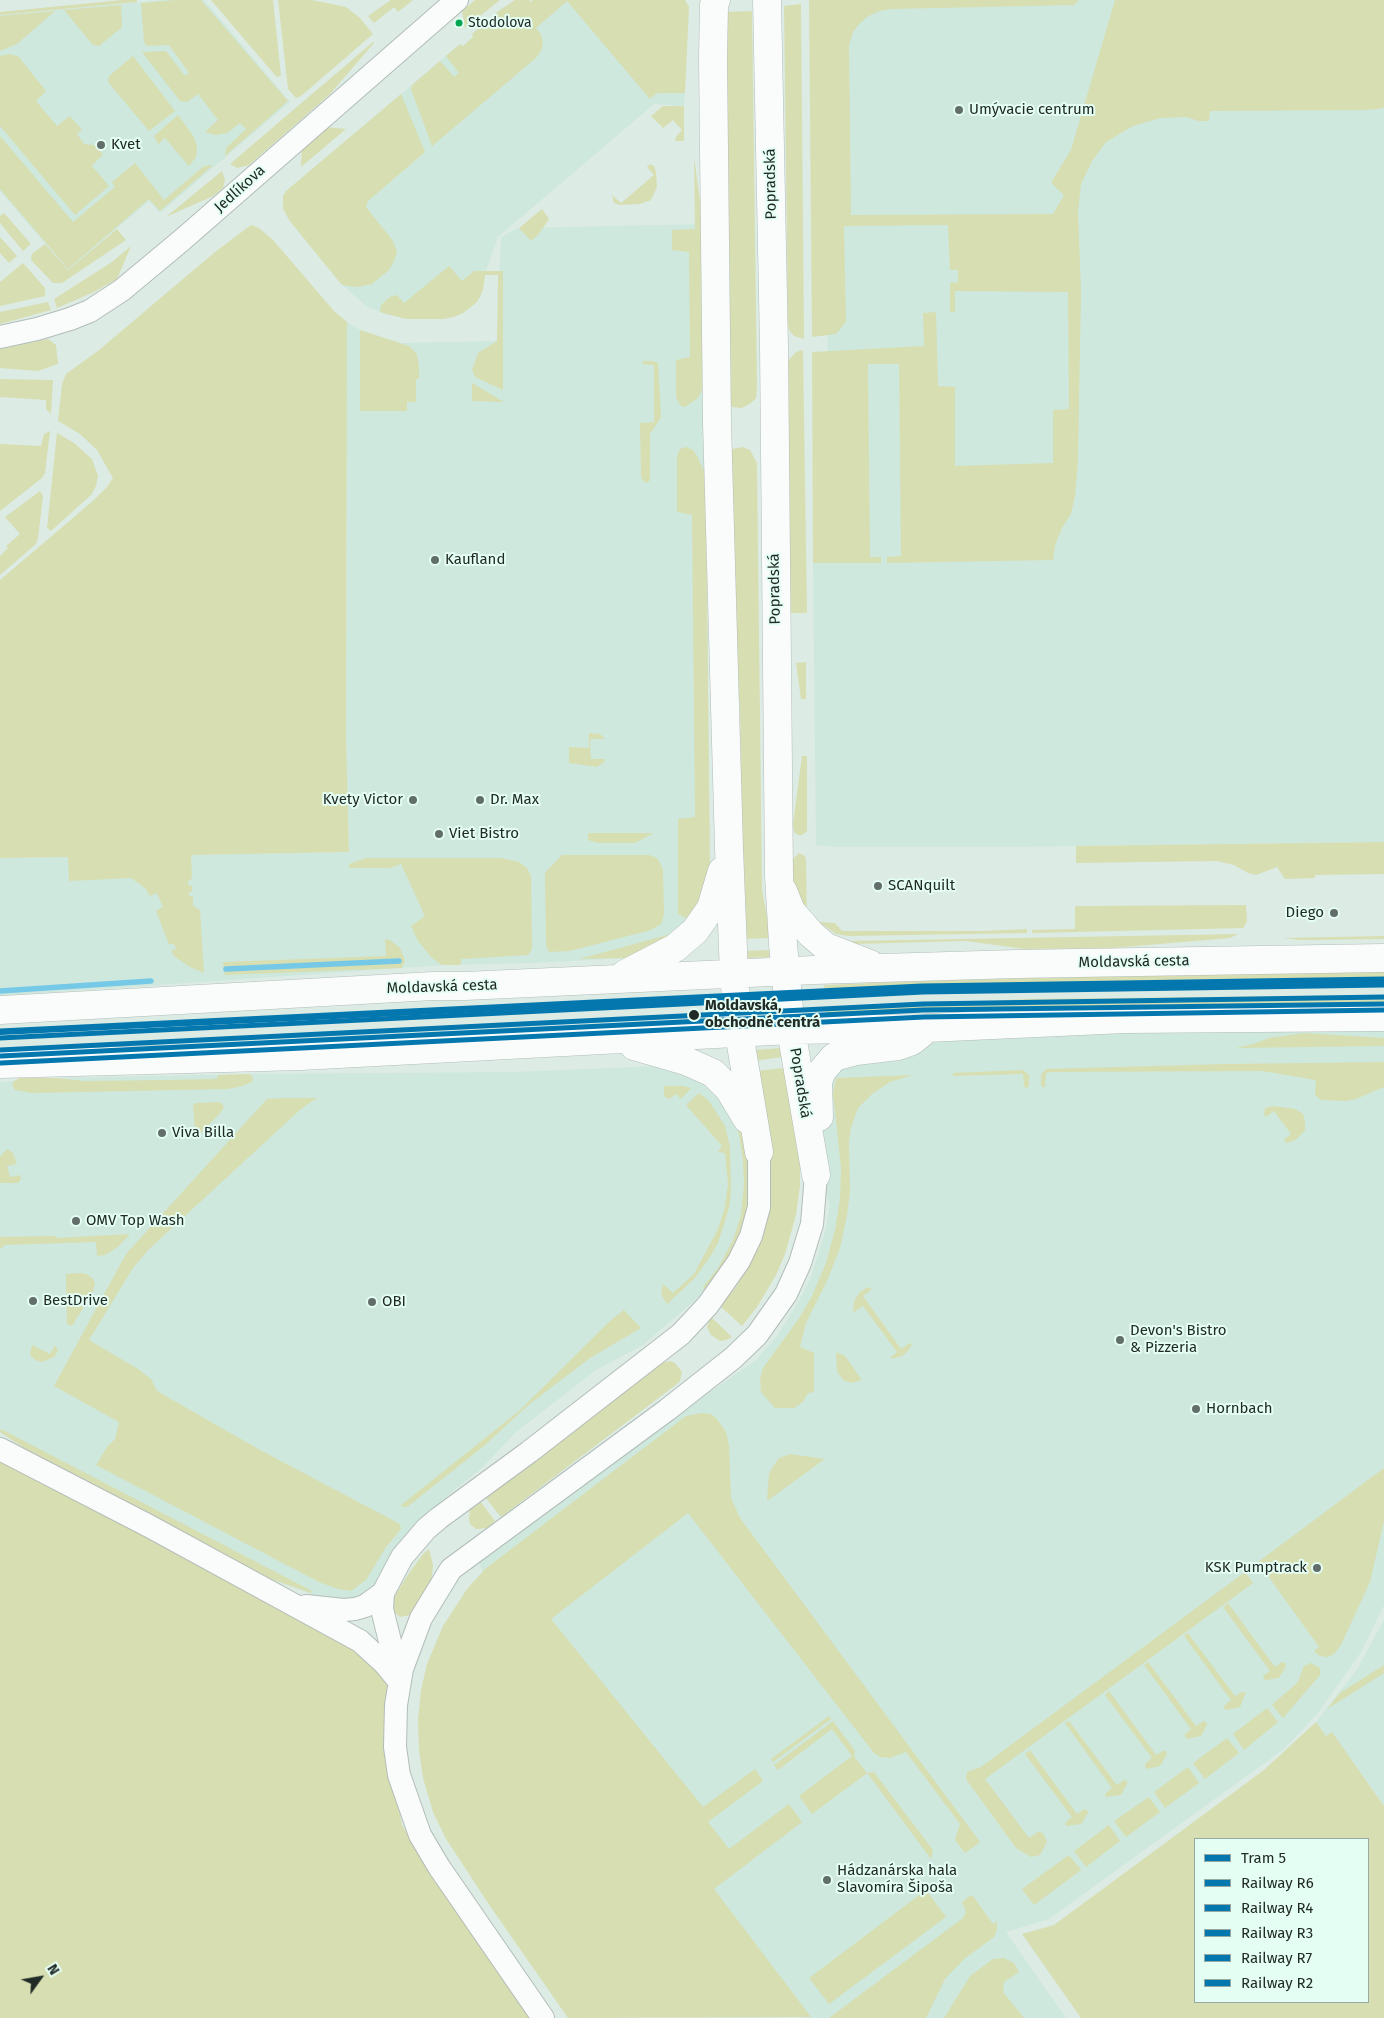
<!DOCTYPE html>
<meta charset="utf-8">
<style>
body{margin:0}
#map{position:relative;width:1384px;height:2018px;overflow:hidden;background:#ddebe5;font-family:"Fira Sans",sans-serif}
canvas{display:block}
.legend{position:absolute;left:1194px;top:1838px;width:175px;height:165px;box-sizing:border-box;background:#e5fef4;border:1px solid #96a9a2;margin:0;padding:6px 9px;list-style:none;font-size:15px;color:#202a26}
.legend li{display:flex;align-items:center;gap:10px;height:25px}
.legend b{width:25px;border:1px solid #96a9a2}
.north{position:absolute;left:15px;top:1953px;width:50px;height:50px;-webkit-text-stroke:4px #e5fef4;paint-order:stroke;rotate:58deg;font-size:14px;font-weight:700;line-height:20px;text-align:center;color:#202a26}
.north::after{content:'';display:block;margin:auto;width:18px;height:22px;background:#202a26;clip-path:polygon(50% 0,100% 100%,50% 72%,0 100%)}
</style>
<div id="map">
<canvas width="1384" height="2018"></canvas>
<ul class="legend">
<li><b style="height:6px;background:#0377ae"></b>Tram 5</li>
<li><b style="height:6px;background:#0377ae"></b>Railway R6</li>
<li><b style="height:6px;background:#0377ae"></b>Railway R4</li>
<li><b style="height:6px;background:#0377ae"></b>Railway R3</li>
<li><b style="height:6px;background:#0377ae"></b>Railway R7</li>
<li><b style="height:6px;background:#0377ae"></b>Railway R2</li>
</ul>
<div class="north">N</div>
</div>
<script>
const g = document.querySelector('canvas').getContext('2d');
g.lineJoin = 'round';
function paint(path, color) { g.fillStyle = color; g.fill(path, 'evenodd'); }
const toPath = rows => new Path2D(rows.map(r => 'M' + r).join(''));
function stroke(path, color, width, dash) { g.strokeStyle = color; g.lineWidth = width; g.lineCap = dash ? 'butt' : 'round'; g.setLineDash(dash || []); g.stroke(path); }
function label(font, color, halo, rows, align = 'center') {
  g.font = font + ' "Fira Sans",sans-serif'; g.lineWidth = 4; g.setLineDash([]); g.textBaseline = 'middle'; g.strokeStyle = halo; g.fillStyle = color; for (const [text, x, y, turn = 0] of rows) {
    g.save(); g.translate(x, y); g.rotate((+turn || 0) * Math.PI / 180); g.textAlign = isNaN(turn) ? turn : align; if (halo) g.strokeText(text, 0, 0); g.fillText(text, 0, 0); g.restore();
  }
}
paint(toPath([
 [163,0,204,0,290,102,160,213,149,201,68,270,0,191,0,15],
 [515,0,529,0,531,2,533,0,652,0,685,93,684,106,654,104,498,237,486,271,481,297,463,313,444,319,406,319,385,314,366,306,341,284,289,220,283,208,284,193,460,44,463,46,473,37,472,34,500,10],
 [825,0,1384,0,1384,842,1007,847,837,847,816,845,813,563,829,562],
 [703,224,710,872,693,922,627,958,533,963,445,965,0,996,0,858,349,852,346,733,347,322,360,330,401,343,497,341,501,237,518,228],
 [1384,1017,1384,1605,1361,1652,1318,1713,1284,1749,1049,1919,1006,1932,1066,2018,803,2018,484,1575,479,1563,607,1464,756,1360,778,1335,801,1297,811,1277,826,1229,830,1204,816,1175,820,1075,912,1041],
 [661,1066,679,1067,729,1097,750,1164,741,1233,704,1291,693,1302,643,1345,596,1370,515,1433,483,1467,440,1502,407,1540,367,1597,332,1602,268,1578,30,1452,0,1432,0,1082,56,1078,250,1074,514,1072],
 [1384,1620,1384,1806,1332,1732,1326,1737,1316,1722,1356,1671]
]), '#cfe8dd');
paint(toPath([
 [122,0,137,0,137,2,0,15,0,12],
 [176,0,201,0,288,101,225,156,226,148,246,129,240,123,227,133,216,135,205,132,218,120,198,94,187,102,180,101,142,52,166,51,185,76,189,73,169,45,147,46,144,42,141,3],
 [211,0,273,0,281,76,277,77,274,74],
 [278,0,312,0,346,7,360,18,373,34,301,96,296,98,288,89],
 [391,0,413,0,398,12,394,7,374,23,368,16],
 [475,0,500,0,465,28,462,11],
 [515,0,529,0,531,2,533,0,685,0,689,7,685,93,657,93,650,99,567,1,536,28,541,35,543,43,541,51,536,58,432,146,411,89,412,85,440,61,454,77,459,73,446,56,460,44,463,46,473,37,472,34,500,10],
 [809,0,1079,0,1074,5,892,9,879,11,867,17,861,22,853,32,849,45,851,215,1053,214,1064,195,1052,184,1052,181,1071,150,1115,0,1384,0,1384,107,1379,109,1364,110,1210,111,1209,121,1198,121,1187,117,1160,118,1133,126,1106,142,1092,161,1081,184,1078,212,1081,291,1078,461,1075,496,1071,514,1062,528,1055,545,1053,560,887,563,887,557,901,556,899,364,868,364,870,557,881,557,881,563,813,563,812,352,924,346,923,313,936,312,938,386,955,387,955,466,1053,463,1053,410,1069,409,1068,292,955,291,955,312,950,312,950,283,958,282,958,270,950,270,948,225,844,226,846,322,836,334,812,337],
 [801,4,804,339,794,336,789,330,788,324,784,6],
 [121,5,122,27,99,46,93,45,64,10],
 [55,11,17,44,0,51,0,16],
 [752,11,757,388,756,398,750,404,741,408,732,407,727,402,725,12],
 [373,42,374,43,330,94,249,165,237,168,230,164],
 [9,54,18,56,46,91,36,101,57,126,70,116,82,130,77,134,84,144,94,145,103,154,92,166,109,186,75,215,0,126,0,56],
 [133,56,175,111,149,131,108,82,109,76],
 [401,94,425,152,368,201,366,207,393,241,397,252,395,259,389,270,372,284,358,287,347,286,341,284,289,220,283,208,283,196,286,191],
 [663,106,684,106,684,141,675,141,676,137,682,130,673,120,663,128,651,116],
 [178,115,194,137,197,146,196,157,189,166,165,138,158,144,154,136],
 [326,127,346,129,301,167,302,148],
 [0,136,73,222,115,187,112,182,135,163,164,200,204,166,213,165,160,211,149,199,68,269,0,189],
 [694,157,704,230,704,385,698,398,685,407,680,405,676,397,676,360,690,357,689,252,672,250,672,230,695,229],
 [650,164,654,166,656,172,657,187,651,200,640,204,620,205,614,203,612,195,621,203,654,175,647,167],
 [222,171,225,180,223,188,213,196,166,217],
 [542,209,549,219,538,235,531,241,519,228],
 [4,213,31,244,23,251,0,223,0,216],
 [251,225,259,228,273,240,334,311,347,322,346,733,349,852,191,855,192,876,191,880,188,881,188,885,192,886,192,892,189,892,189,896,193,897,193,906,200,910,204,973,190,967,175,957,171,951,176,949,174,944,169,944,156,911,163,907,157,893,150,896,145,888,131,878,69,881,68,857,0,858,0,580,94,500,107,487,113,478,97,450,80,434,58,421,62,384,66,374,99,350,215,252],
 [117,229,126,240,62,283,53,283,31,260,32,254,45,244,68,270],
 [0,237,17,256,9,263,0,253],
 [131,246,117,279,94,292,57,308,54,299,112,262],
 [23,263,45,288,45,296,0,306,0,282],
 [449,266,462,281,474,271,503,271,503,390,475,377,472,370,478,353,497,341,498,275,485,275,483,290,477,302,463,313,454,317,444,319,406,319,380,312,381,305,390,297,397,295,404,303],
 [48,302,51,310,0,324,0,312],
 [360,330,409,346,417,354,419,367,419,379,416,379,416,402,407,402,407,411,360,411],
 [48,339,56,345,58,364,38,371,0,368,0,349],
 [803,350,807,613,790,613,788,361,796,352],
 [643,361,653,361,658,363,661,417,650,434,650,480,647,483,643,481,641,477,640,423,654,422,654,365,642,364],
 [0,379,53,380,51,414,46,409,46,400,0,397],
 [472,383,504,402,472,401],
 [50,431,45,473,42,478,0,511,0,444,41,446,44,434],
 [57,433,74,443,92,459,98,476,96,486,91,495,51,531,47,528],
 [686,447,693,450,697,456,705,473,706,484,710,872,693,922,678,914,678,819,695,817,692,515,677,512,677,456,680,449],
 [742,447,750,450,757,463,762,890,771,938,743,939,740,705,731,643,729,455,732,449],
 [40,491,43,496,38,538,36,544,0,575,0,556,8,548,6,546,20,534,5,517],
 [806,662,806,699,801,699,796,663],
 [589,733,600,734,604,738,604,739,591,739,590,741,591,759,605,759,604,762,597,767,569,763,569,747,589,748],
 [802,756,807,756,807,831,802,835,798,835,794,832,793,824],
 [588,833,654,833,635,843,598,843,588,840],
 [1384,842,1384,874,1315,875,1315,878,1285,879,1277,867,1256,875,1248,873,1234,865,1217,861,1076,863,1076,846],
 [799,853,805,856,806,860,807,921,792,883,792,860],
 [562,855,649,855,657,858,663,869,664,913,662,923,651,930,570,951,549,952,546,945,545,873],
 [366,858,501,858,519,862,527,868,531,876,532,949,528,955,461,959,461,965,442,965,432,958,418,941,411,926,425,916,401,864,390,868,349,868,349,864],
 [1246,905,1247,922,1243,928,1032,933,1032,930,1075,929,1075,906],
 [819,922,835,923,842,931,983,931,1027,929,1027,933,848,936,836,934],
 [671,934,674,940,627,958,579,959],
 [1238,934,1230,938,1112,948,1025,949,966,941,852,944,851,941],
 [1384,936,1384,939,1300,940,1283,938],
 [385,939,390,940,400,948,405,960,402,968,225,975,223,962,386,956],
 [771,950,769,957,748,958,743,951],
 [1384,969,1384,979,1025,984,825,991,824,985,922,981],
 [1384,995,1384,1003,1012,1008,826,1015,825,1008,1029,999],
 [1304,1033,1384,1038,1384,1046,1236,1048,1253,1044,1269,1038],
 [781,1048,782,1057,754,1061,755,1050],
 [1384,1062,1384,1087,1356,1099,1346,1101,1321,1100,1315,1095,1316,1080,1262,1071,1052,1072,1046,1073,1045,1087,1042,1087,1041,1084,1041,1075,1046,1069,1226,1064],
 [784,1068,800,1159,800,1186,796,1215,785,1254,776,1275,757,1307,742,1326,720,1306,736,1287,755,1253,768,1207,771,1175,767,1136,756,1071],
 [1023,1070,1029,1075,1029,1085,1027,1089,1024,1086,1023,1074,953,1076,953,1073],
 [250,1074,253,1078,252,1082,242,1086,228,1089,32,1093,15,1090,12,1085,13,1082,19,1078,56,1078,85,1081,165,1080,217,1079,218,1075],
 [913,1075,890,1082,872,1094,858,1108,851,1128,849,1142,850,1192,847,1215,840,1248,827,1281,806,1323,800,1347,814,1353,814,1392,808,1393,803,1402,794,1408,775,1408,761,1392,760,1379,763,1368,800,1317,812,1296,826,1263,835,1230,840,1199,841,1168,833,1093,836,1078],
 [664,1086,683,1086,691,1088,681,1099,676,1094,669,1099,664,1096],
 [699,1093,709,1101,725,1126,730,1147,731,1192,729,1208,718,1243,711,1255,695,1278,667,1304,661,1294,663,1284,673,1293,694,1274,718,1229,725,1207,728,1184,725,1153,718,1152,722,1146,686,1105],
 [284,1098,317,1098,301,1109,148,1250,133,1268,89,1340,138,1369,151,1379,157,1391,260,1450,400,1524,401,1529,386,1547,366,1580,351,1591,338,1589,319,1582,96,1465,107,1447,115,1439,119,1422,54,1386,126,1254,267,1099],
 [220,1102,224,1107,221,1112,201,1133,197,1133,195,1130,193,1105,196,1103],
 [1274,1106,1295,1109,1303,1114,1305,1122,1305,1130,1296,1140,1286,1143,1284,1139,1291,1134,1274,1111,1266,1117,1264,1115,1265,1108],
 [736,1107,750,1164,748,1202,741,1233,726,1262,704,1291,703,1287,718,1268,733,1240,741,1215,744,1184,743,1160,739,1135,733,1115],
 [7,1149,13,1153,17,1164,7,1166,10,1177,20,1175,21,1180,18,1183,0,1183,0,1157],
 [130,1234,118,1247,105,1255,97,1256,96,1242,5,1245,0,1249,0,1237,56,1236,57,1238],
 [82,1273,87,1274,93,1279,95,1283,93,1292,72,1326,67,1324,66,1274],
 [868,1287,872,1289,863,1296,901,1349,910,1343,912,1344,908,1351,902,1356,891,1359,891,1357,897,1352,863,1306,854,1312,853,1311,854,1301,860,1292],
 [624,1310,641,1328,590,1358,527,1406,484,1446,407,1507,400,1506,519,1411,610,1321],
 [711,1317,732,1337,726,1340,720,1341,711,1335,707,1327],
 [32,1345,50,1354,55,1345,58,1351,54,1357,42,1362,35,1360,30,1355],
 [836,1352,845,1356,862,1380,851,1383,843,1380,837,1371],
 [670,1361,675,1363,682,1372,680,1381,677,1384,501,1517,485,1497,662,1363],
 [702,1413,711,1414,717,1419,726,1432,729,1445,731,1498,740,1518,980,1842,965,1853,955,1840,960,1824,906,1752,890,1758,880,1757,874,1753,688,1513,551,1619,703,1807,755,1769,763,1781,708,1822,729,1849,789,1804,802,1822,714,1889,811,2017,568,2018,490,1906,446,1839,433,1812,423,1778,419,1750,418,1720,421,1690,427,1664,443,1626,467,1589,485,1569,686,1416],
 [1,1429,312,1591,311,1593,268,1578,30,1452,0,1432],
 [790,1454,825,1459,767,1501,769,1474,772,1468,779,1458],
 [0,1458,368,1656,389,1680,398,1804,402,1825,419,1853,532,2018,0,2018],
 [1384,1468,1384,1521,1370,1582,1341,1645,1334,1654,1327,1657,1320,1656,1314,1651,1319,1647,1258,1562],
 [480,1501,495,1521,487,1528,476,1529,470,1524,469,1519,470,1509],
 [429,1549,433,1565,431,1585,411,1615,400,1617,395,1613,392,1608,393,1599,407,1576,423,1554],
 [1245,1572,1253,1583,985,1779,1029,1838,1038,1832,1043,1833,1047,1842,1040,1855,1031,1857,1016,1848,966,1779,967,1772,981,1767],
 [1228,1603,1275,1667,1282,1662,1285,1663,1286,1666,1279,1678,1266,1680,1264,1679,1263,1676,1270,1671,1223,1607],
 [1188,1633,1235,1696,1242,1692,1246,1692,1240,1707,1226,1710,1224,1708,1224,1706,1231,1700,1184,1636],
 [1148,1662,1196,1726,1203,1721,1206,1722,1207,1725,1201,1736,1187,1739,1185,1737,1185,1734,1191,1729,1144,1665],
 [1311,1663,1320,1668,1320,1675,1283,1718,1272,1705,1298,1682,1304,1666],
 [1384,1665,1384,1673,1327,1709,1340,1693],
 [1109,1691,1156,1755,1163,1751,1166,1751,1167,1754,1160,1766,1147,1769,1145,1767,1145,1764,1152,1758,1105,1695],
 [1267,1708,1278,1722,1244,1750,1233,1734],
 [829,1716,831,1719,773,1762,771,1759],
 [833,1721,855,1751,854,1756,867,1773,874,1772,933,1850,931,1859,868,1774,866,1774,812,1814,799,1796,852,1756,832,1729,778,1770,774,1765],
 [1069,1721,1117,1785,1124,1780,1127,1781,1127,1784,1121,1795,1105,1797,1106,1793,1112,1788,1065,1723],
 [1316,1722,1326,1736,1332,1732,1384,1806,1384,2018,1081,2018,1022,1934,1054,1925,1264,1770],
 [1195,1839,1368,1839,1368,2002,1195,2002],
 [1227,1738,1239,1753,1205,1779,1193,1763],
 [1030,1750,1077,1814,1084,1809,1087,1810,1088,1813,1081,1824,1066,1826,1065,1823,1072,1817,1025,1754],
 [1188,1767,1199,1783,1165,1808,1154,1792],
 [1149,1797,1160,1812,1126,1837,1114,1821],
 [1109,1825,1120,1841,1086,1867,1074,1851],
 [1069,1855,1081,1870,1034,1905,1022,1889],
 [926,1890,946,1917,829,2004,809,1978],
 [970,1896,973,1896,993,1924,997,1921,997,1929,994,1937,964,1959,945,1979,926,2018,829,2018,963,1918,966,1912,962,1902],
 [1004,1958,1014,1963,1019,1972,1004,1982,1003,1992,1024,2018,944,2018,970,1976,993,1959]
]), '#d7deb1');
stroke(toPath([
 [226,969,399,961],
 [0,991,151,981]
]), '#75c9e6', 5.5);
const street = toPath([
 [0,337,37,329,70,319,90,311,122,290,182,240,457,0],
 [0,1449,149,1526,360,1641,385,1664,399,1681],
 [306,1606,344,1610,355,1609,365,1606,383,1593],
 [399,1678,382,1609,383,1593,402,1557,426,1529,439,1518,529,1452,681,1334,708,1305,739,1261,751,1236,759,1207,759,1152],
 [543,2018,439,1867,420,1835,399,1775,395,1747,396,1705,402,1669,421,1618,451,1569,667,1410,733,1358,757,1335,786,1294,800,1263,812,1224,816,1175]
]);
const secondary = toPath([
 [716,0,714,5,713,59,717,422,729,848,734,974,739,1033,759,1152],
 [767,0,774,345,779,876,783,944,791,1030,816,1175],
 [783,891,791,911,811,934,826,947,870,964],
 [625,974,675,948,695,931,711,908,722,871],
 [0,1010,433,986,465,986,814,970,1016,964,1384,958],
 [634,1046,686,1061,713,1073,729,1089,747,1119],
 [0,1064,301,1056,791,1030,927,1028,1125,1019,1384,1017],
 [819,1117,818,1081,822,1071,834,1057,856,1051,898,1046,912,1041,923,1032]
]);
stroke(street, '#b2bdb8', 24);
stroke(secondary, '#b2bdb8', 29);
stroke(street, '#fafcfb', 22);
stroke(secondary, '#fafcfb', 28);
stroke(toPath([
 [0,1050,923,1004,1384,997]
]), '#0377ae', 5);
stroke(toPath([
 [0,1038,923,992,1384,985]
]), '#0377ae', 5);
stroke(toPath([
 [1,1056,923,1010,1384,1004]
]), '#0377ae', 5);
stroke(toPath([
 [0,1031,922,986,1384,979]
]), '#0377ae', 5);
stroke(toPath([
 [1,1063,924,1017,1384,1010]
]), '#0377ae', 5);
stroke(toPath([
 [0,1033,922,989,1384,982]
]), '#0377ae', 4);
for (const [x, y, r, color] of [
 [459,23,4.5,"#00a651"],
 [959,110,5,"#626e69"],
 [101,145,5,"#626e69"],
 [435,560,5,"#626e69"],
 [413,800,5,"#626e69"],
 [480,800,5,"#626e69"],
 [439,834,5,"#626e69"],
 [878,886,5,"#626e69"],
 [1334,913,5,"#626e69"],
 [694,1015,6,"#202a26"],
 [162,1133,5,"#626e69"],
 [76,1221,5,"#626e69"],
 [33,1301,5,"#626e69"],
 [372,1302,5,"#626e69"],
 [1120,1340,5,"#626e69"],
 [1196,1409,5,"#626e69"],
 [1317,1568,5,"#626e69"],
 [827,1880,5,"#626e69"]
]) { const dot = new Path2D(); dot.arc(x, y, r, 0, 2 * Math.PI); g.fillStyle = color; g.fill(dot); stroke(dot, '#e5fef4', 2); }
label('14px', '#202a26', '#e5fef4', [
 ["Stodolova",468,23]
], 'left');
label('15px', '#202a26', '#e5fef4', [
 ["Umývacie centrum",969,110],
 ["Kvet",111,145],
 ["Kaufland",445,560],
 ["Kvety Victor",403,800,"right"],
 ["Dr. Max",490,800],
 ["Viet Bistro",449,834],
 ["SCANquilt",888,886],
 ["Diego",1324,913,"right"],
 ["Viva Billa",172,1133],
 ["OMV Top Wash",86,1221],
 ["BestDrive",43,1301],
 ["OBI",382,1302],
 ["Devon's Bistro",1130,1331],
 ["& Pizzeria",1130,1348],
 ["Hornbach",1206,1409],
 ["KSK Pumptrack",1307,1568,"right"],
 ["Hádzanárska hala",837,1871],
 ["Slavomíra Šipoša",837,1888]
], 'left');
label('15px', '#202a26', '#e5fef4', [
 ["Popradská",771,184,-91],
 ["Jedlíkova",240,189,-42],
 ["Popradská",775,589,-91],
 ["Moldavská cesta",1134,962,-1],
 ["Moldavská cesta",442,987,-2],
 ["Popradská",800,1083,81]
]);
label('bold 15px', '#202a26', '#e5fef4', [
 ["Moldavská,",705,1006],
 ["obchodné centrá",705,1023]
], 'left');
</script>
